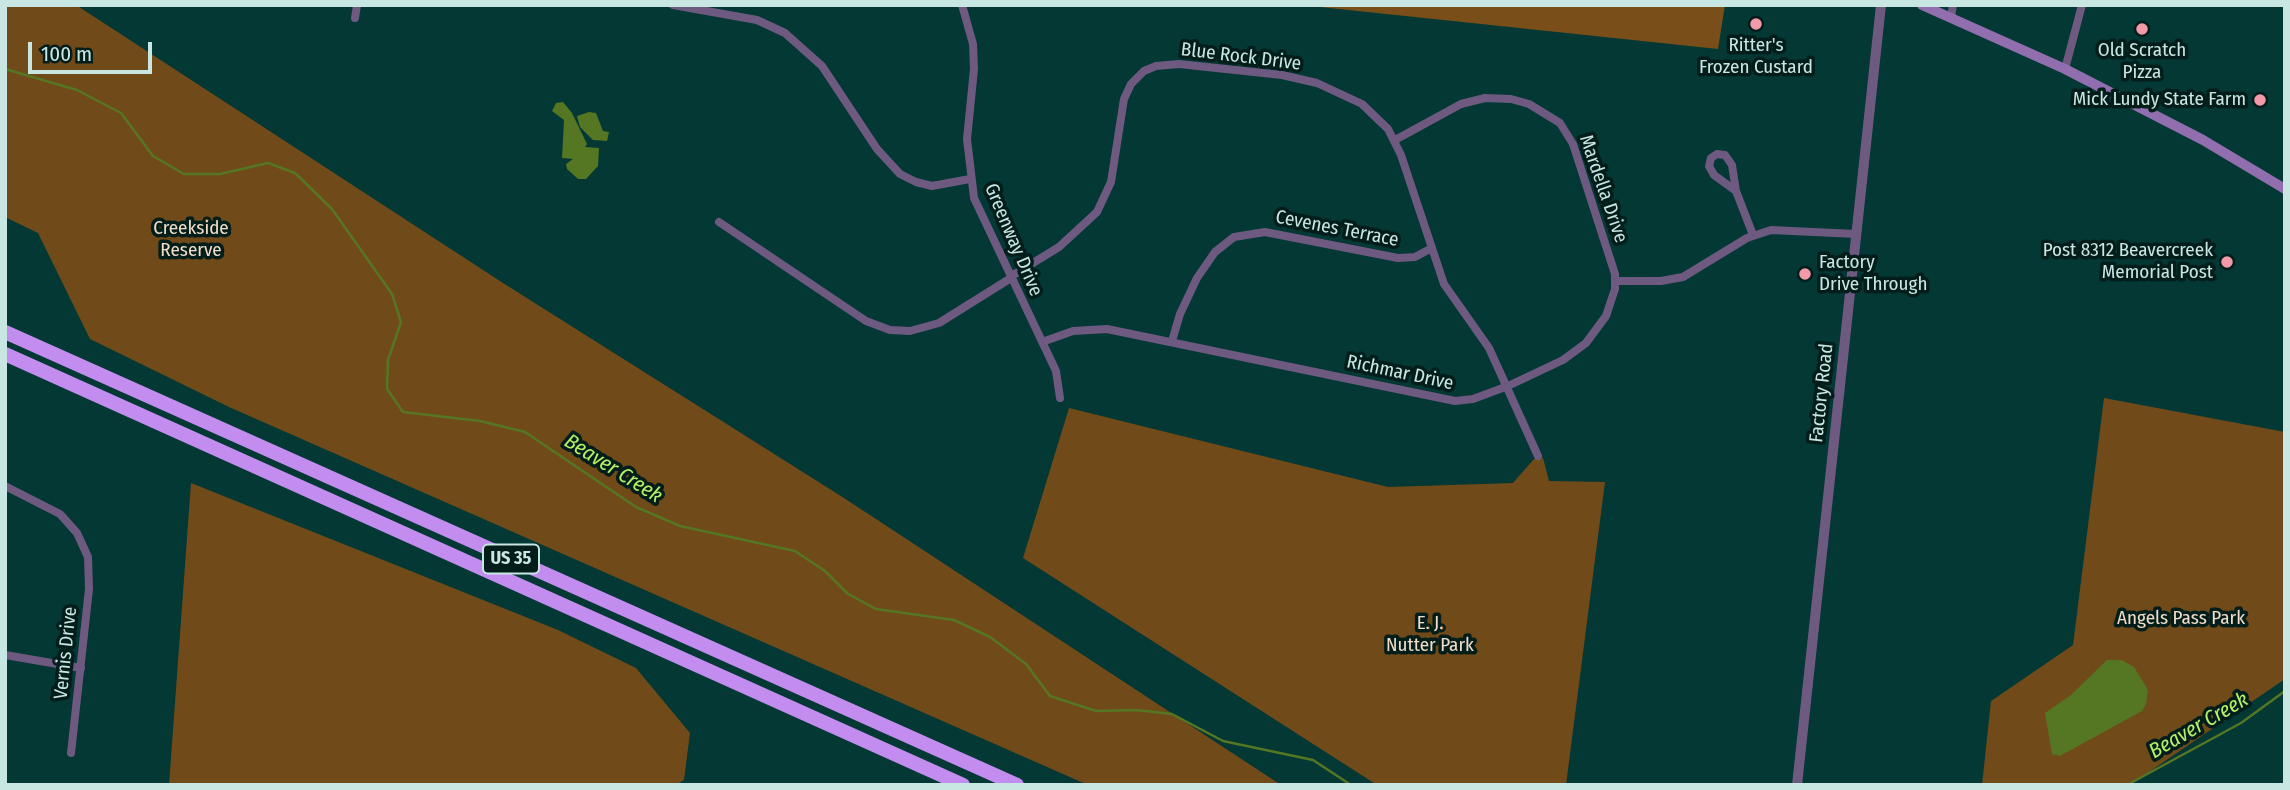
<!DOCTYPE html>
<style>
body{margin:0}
#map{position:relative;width:2290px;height:790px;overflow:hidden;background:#033835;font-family:"Fira Sans Condensed",sans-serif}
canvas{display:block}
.frame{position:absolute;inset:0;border:7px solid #c8e7e3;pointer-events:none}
.scale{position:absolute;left:28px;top:42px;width:124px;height:32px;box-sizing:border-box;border:4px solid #c8e7e3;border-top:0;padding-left:9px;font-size:21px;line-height:24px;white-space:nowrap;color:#c8e7e3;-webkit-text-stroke:5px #031d1b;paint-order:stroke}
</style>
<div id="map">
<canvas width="2290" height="790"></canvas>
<div class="frame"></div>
<div class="scale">100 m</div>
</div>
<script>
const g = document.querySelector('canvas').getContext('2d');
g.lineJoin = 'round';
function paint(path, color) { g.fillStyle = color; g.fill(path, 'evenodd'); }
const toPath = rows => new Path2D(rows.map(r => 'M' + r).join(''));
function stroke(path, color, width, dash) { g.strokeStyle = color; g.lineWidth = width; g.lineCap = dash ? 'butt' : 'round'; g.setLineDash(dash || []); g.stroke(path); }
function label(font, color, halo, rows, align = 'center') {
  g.font = font + ' "Fira Sans Condensed",sans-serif'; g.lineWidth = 7; g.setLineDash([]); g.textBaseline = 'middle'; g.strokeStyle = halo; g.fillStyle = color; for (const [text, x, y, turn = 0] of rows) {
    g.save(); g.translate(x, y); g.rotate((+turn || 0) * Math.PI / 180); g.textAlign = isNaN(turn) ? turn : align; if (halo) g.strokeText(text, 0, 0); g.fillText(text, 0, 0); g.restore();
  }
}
paint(toPath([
 [5,5,76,5,503,283,844,498,1281,785,1088,785,229,407,90,339,38,233,5,217],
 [2104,398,2285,432,2285,679,2130,785,1982,785,1991,701,2073,645],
 [1069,408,1388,487,1513,483,1534,459,1543,458,1549,481,1605,482,1566,785,1377,785,1023,558],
 [191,483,558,630,636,668,690,733,684,780,676,785,169,785]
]), '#714a19');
paint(toPath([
 [1301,5,1725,5,1718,49]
]), '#794e18');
paint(toPath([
 [563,102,572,113,587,144,585,147,599,148,598,166,586,179,578,179,567,169,566,164,573,159,562,158,564,120,552,111,556,103],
 [589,112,596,113,603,131,609,132,607,141,593,140,580,127,577,116],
 [2107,660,2122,660,2134,667,2148,690,2146,704,2142,711,2060,756,2052,754,2045,713,2071,695]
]), '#557622');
stroke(toPath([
 [5,69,77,90,121,113,153,156,184,174,220,174,268,163,295,173,332,209,392,294,401,322,388,360,387,389,403,412,480,421,525,432,636,507,680,526,795,551,825,571,848,594,876,609,954,620,990,637,1026,664,1050,696,1096,711,1136,710,1172,714,1223,741,1313,760,1351,785],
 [2127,785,2241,723,2285,691]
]), '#557622', 2.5);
stroke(toPath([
 [673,5,757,20,785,33,822,66,877,149,900,174,916,182,932,186,970,179],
 [962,5,973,44,974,69,967,139,974,198,1056,371,1060,398],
 [1951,17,1953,5],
 [355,18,357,5],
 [2065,69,2082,5],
 [1736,191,1714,175,1709,166,1711,158,1717,154,1725,155,1732,165,1736,191,1753,235],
 [719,222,866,321,890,330,910,331,939,323,1011,278],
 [1010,277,1059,247,1097,212,1111,182,1124,99,1131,84,1144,71,1156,66,1179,64,1282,75,1317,83,1362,104,1388,129,1401,155,1444,284,1489,348,1538,456],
 [1615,281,1661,281,1683,277,1747,238,1771,230,1856,234],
 [1172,341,1180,314,1197,278,1215,252,1234,237,1265,232,1398,258,1415,257,1430,249],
 [1042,342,1073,331,1107,329,1455,401,1473,399,1508,386,1563,360,1586,343,1606,316,1615,289,1615,274,1573,144,1560,123,1529,104,1511,99,1485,98,1461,104,1395,140],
 [5,486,60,514,77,533,88,557,89,589,71,753],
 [5,655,81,668]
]), '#6e5980', 8);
stroke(toPath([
 [1797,785,1881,5]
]), '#6e5980', 10);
stroke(toPath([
 [1922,5,2065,69,2203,140,2285,189]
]), '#916ead', 10);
stroke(toPath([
 [5,332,1017,785],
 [5,354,963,785]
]), '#c38def', 14);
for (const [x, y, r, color] of [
 [1756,24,7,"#f39aa9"],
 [2142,29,7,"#f39aa9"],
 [2260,100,7,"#f39aa9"],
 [2227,262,7,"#f39aa9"],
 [1805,274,7,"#f39aa9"]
]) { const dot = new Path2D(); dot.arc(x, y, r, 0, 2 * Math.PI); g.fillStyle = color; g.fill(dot); stroke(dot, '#031d1b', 2.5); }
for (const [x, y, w] of [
 [511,559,56]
]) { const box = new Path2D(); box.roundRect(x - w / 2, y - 14.5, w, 29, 5); g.fillStyle = '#031d1b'; g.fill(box); stroke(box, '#c8e7e3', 2); }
label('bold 18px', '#c8e7e3', null, [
 ["US 35",511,559]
]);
label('19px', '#c8e7e3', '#031d1b', [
 ["Ritter's",1756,46],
 ["Frozen Custard",1756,68],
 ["Old Scratch",2142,51],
 ["Pizza",2142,73],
 ["Mick Lundy State Farm",2246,100,"right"],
 ["Post 8312 Beavercreek",2213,251,"right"],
 ["Memorial Post",2213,273,"right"],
 ["Factory",1819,263,"left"],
 ["Drive Through",1819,285,"left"]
]);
label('19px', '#c8e7e3', '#031d1b', [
 ["Blue Rock Drive",1241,57,7],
 ["Mardella Drive",1603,189,71],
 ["Cevenes Terrace",1337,229,11],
 ["Greenway Drive",1013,240,67],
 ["Richmar Drive",1400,373,12],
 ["Factory Road",1822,393,-84],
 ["Vernis Drive",66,653,-84]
]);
label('19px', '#f1ddc8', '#031d1b', [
 ["Creekside",191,229],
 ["Reserve",191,251],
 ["Angels Pass Park",2181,619],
 ["E. J.",1430,624],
 ["Nutter Park",1430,646]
]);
label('italic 21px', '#b7f167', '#031d1b', [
 ["Beaver Creek",613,469,32],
 ["Beaver Creek",2199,726,-30]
]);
</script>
